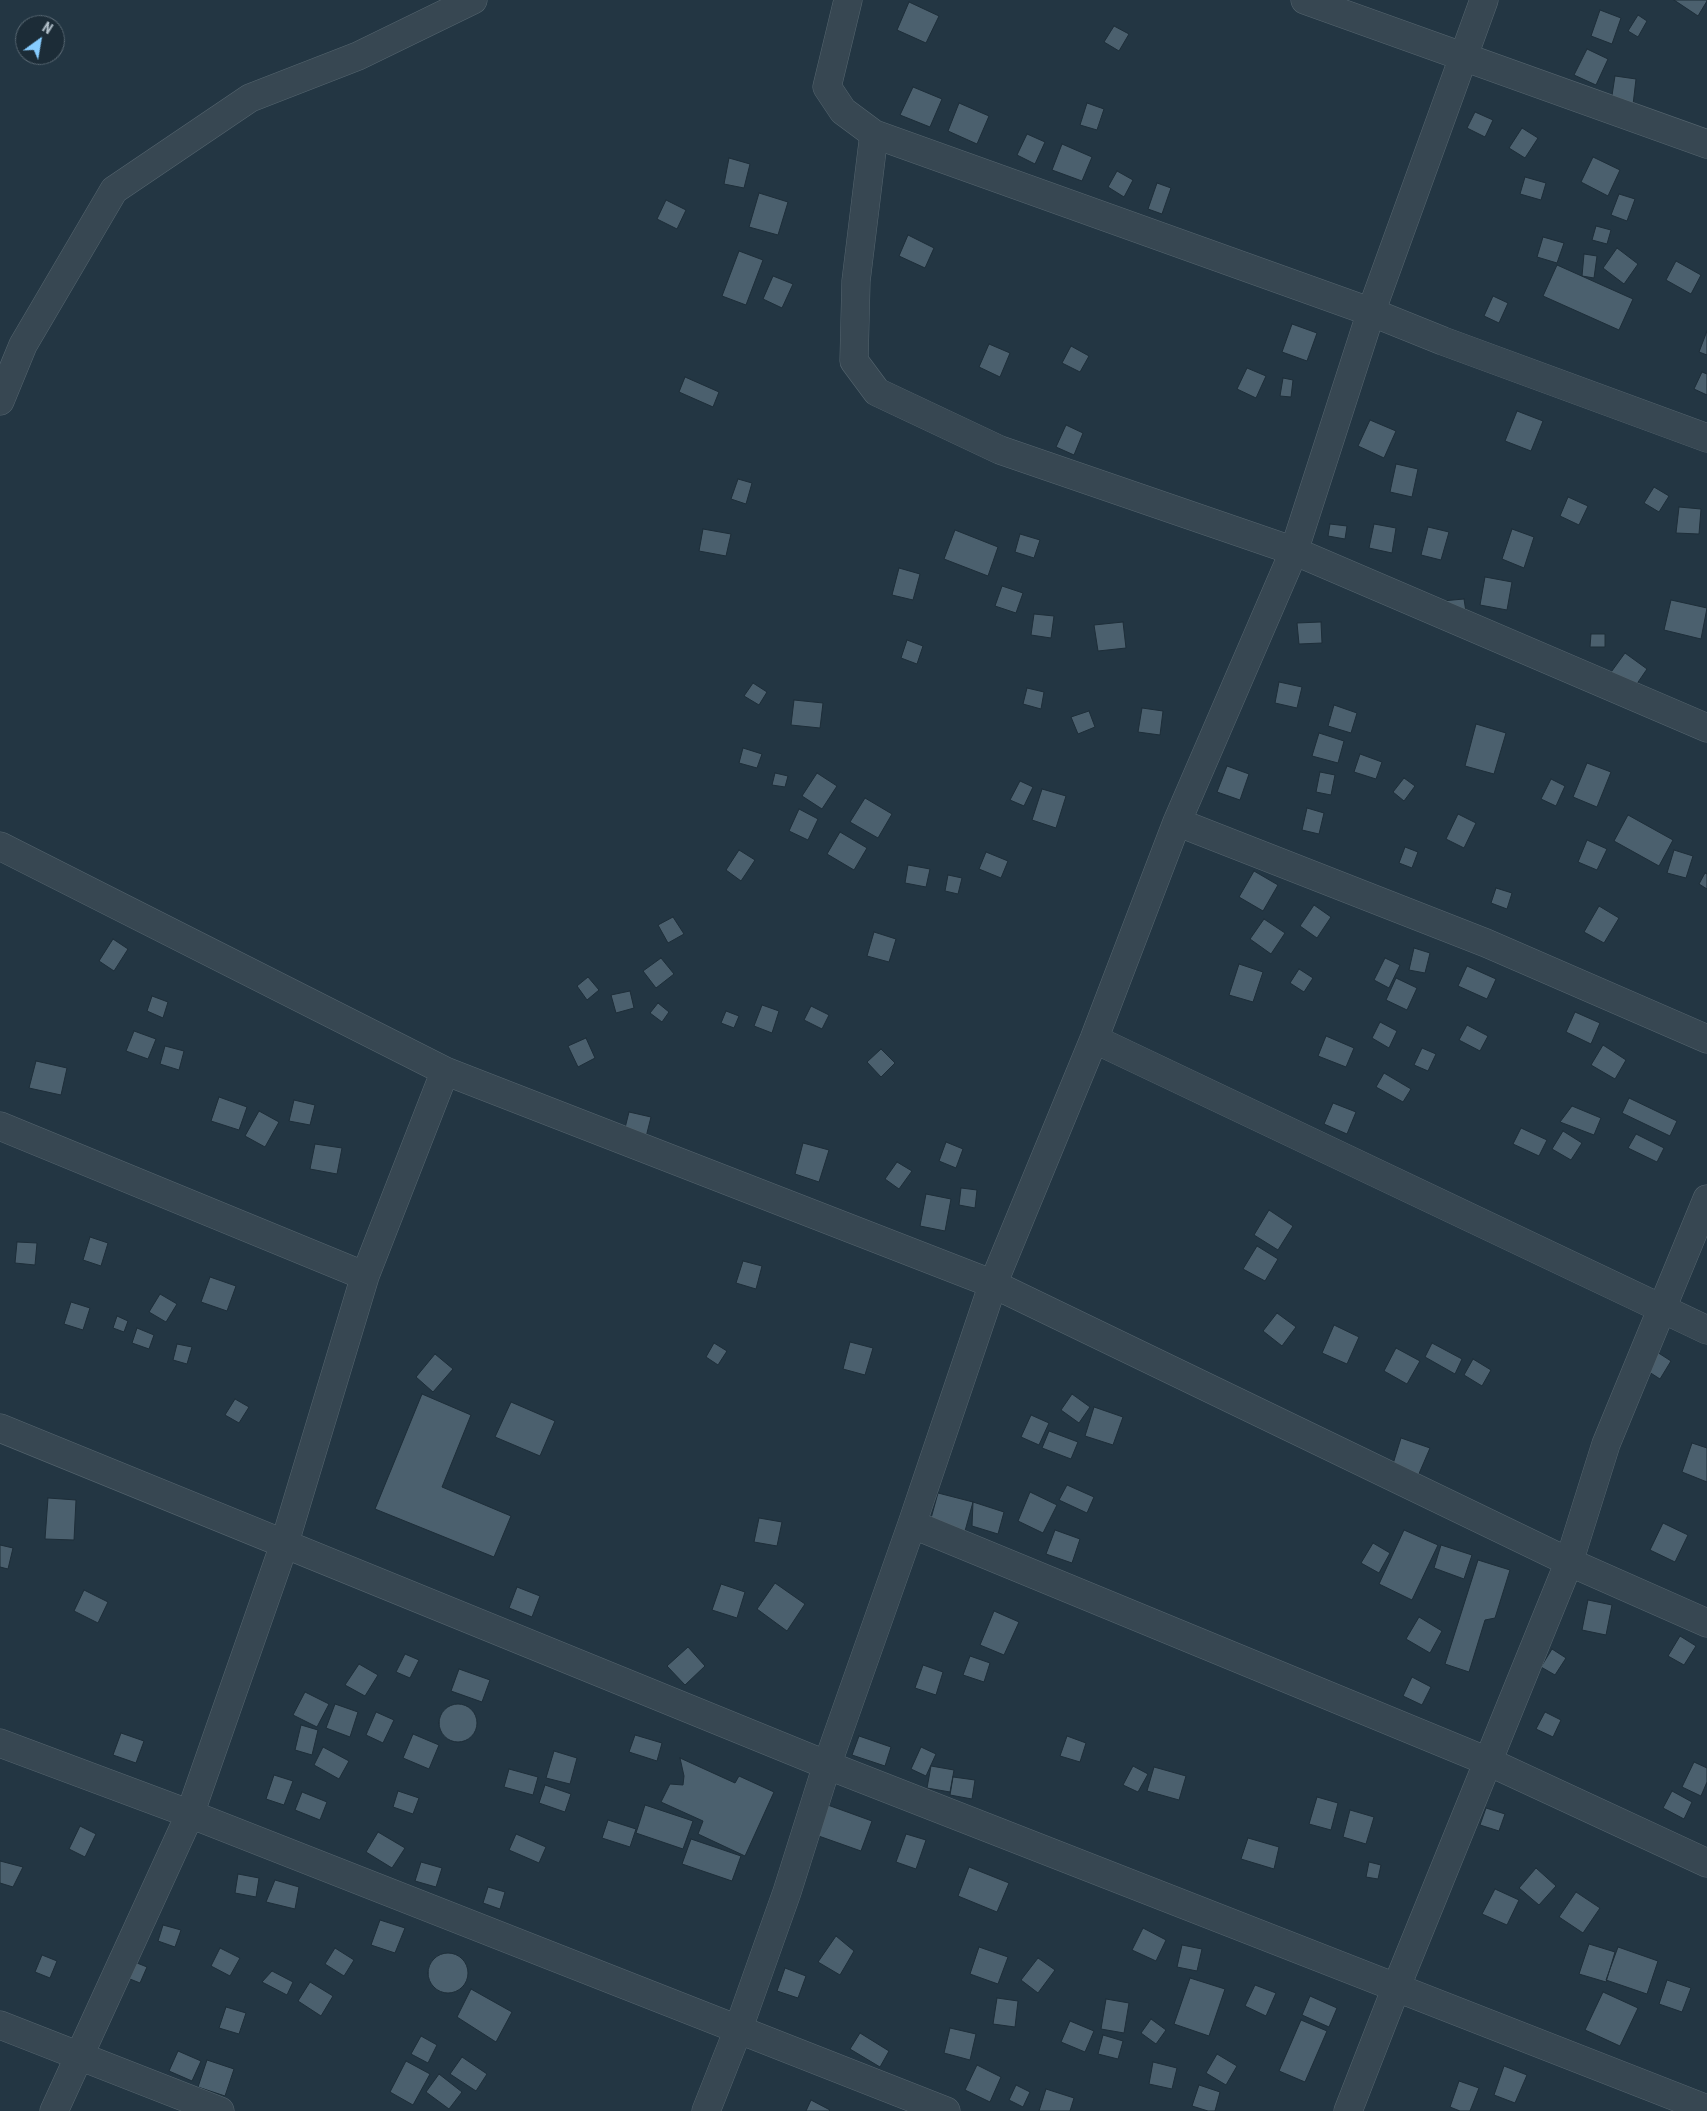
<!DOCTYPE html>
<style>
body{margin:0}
#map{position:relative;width:1707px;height:2111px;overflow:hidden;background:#233643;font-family:"Roboto Condensed",sans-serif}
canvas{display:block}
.north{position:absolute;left:15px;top:15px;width:50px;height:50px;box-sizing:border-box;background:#1c2c37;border:1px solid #596873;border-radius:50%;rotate:32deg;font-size:14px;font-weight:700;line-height:20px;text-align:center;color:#b4c2cc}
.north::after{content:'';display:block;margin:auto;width:18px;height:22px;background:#86ccff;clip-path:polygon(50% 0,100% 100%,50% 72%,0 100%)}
</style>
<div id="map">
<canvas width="1707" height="2111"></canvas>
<div class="north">N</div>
</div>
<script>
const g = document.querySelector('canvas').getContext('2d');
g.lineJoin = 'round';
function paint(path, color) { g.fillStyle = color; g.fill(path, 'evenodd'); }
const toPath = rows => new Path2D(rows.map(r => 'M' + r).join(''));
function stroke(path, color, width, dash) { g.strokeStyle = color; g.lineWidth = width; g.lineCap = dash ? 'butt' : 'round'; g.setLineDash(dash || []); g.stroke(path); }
const building = toPath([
 [1674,0,1707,0,1707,1,1698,16,1674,0],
 [909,2,939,16,926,43,897,30,909,2],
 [1600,10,1621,18,1612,44,1591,36,1600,10],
 [1638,15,1647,21,1638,37,1628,31,1638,15],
 [1114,26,1129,34,1119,51,1104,42,1114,26],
 [1587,49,1608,59,1596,85,1574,75,1587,49],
 [1615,76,1636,79,1633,105,1611,102,1615,76],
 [913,87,942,99,930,127,900,115,913,87],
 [959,103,989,116,977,144,948,131,959,103],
 [1087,103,1104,109,1097,130,1080,125,1087,103],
 [1475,112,1493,120,1485,137,1467,128,1475,112],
 [1522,128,1538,138,1525,158,1509,148,1522,128],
 [1027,134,1045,142,1035,164,1017,155,1027,134],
 [1062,144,1092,157,1082,181,1052,170,1062,144],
 [1593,157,1620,170,1608,196,1581,182,1593,157],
 [729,158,750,164,744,188,724,184,729,158],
 [1117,171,1133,180,1124,197,1108,187,1117,171],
 [1525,177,1546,183,1541,200,1520,194,1525,177],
 [1157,183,1171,188,1162,214,1148,209,1157,183],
 [759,193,788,202,778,235,749,227,759,193],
 [1619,194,1635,199,1627,221,1611,215,1619,194],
 [666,200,686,210,677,229,657,219,666,200],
 [1596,226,1611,230,1607,244,1592,240,1596,226],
 [908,235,934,248,925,268,899,256,908,235],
 [1543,237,1564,243,1557,263,1537,257,1543,237],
 [1617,248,1638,264,1624,284,1603,268,1617,248],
 [739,251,763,260,746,305,722,296,739,251],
 [1584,254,1597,256,1594,278,1582,276,1584,254],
 [1676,261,1701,275,1691,294,1666,280,1676,261],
 [1557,265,1633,299,1619,330,1543,296,1557,265],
 [773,276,793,284,782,308,763,299,773,276],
 [1493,296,1508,303,1499,323,1484,316,1493,296],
 [1292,324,1317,333,1307,361,1282,352,1292,324],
 [1707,331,1707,355,1699,352,1707,331],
 [989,344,1010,353,1000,377,979,367,989,344],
 [1071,346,1089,356,1080,372,1062,363,1071,346],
 [1247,368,1266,376,1256,398,1237,389,1247,368],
 [1702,372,1707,374,1707,395,1694,389,1702,372],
 [685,377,719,392,713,407,679,392,685,377],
 [1283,378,1293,380,1291,397,1280,396,1283,378],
 [1517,411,1543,421,1531,451,1505,441,1517,411],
 [1370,420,1396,431,1384,458,1358,446,1370,420],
 [1066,425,1083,433,1074,455,1056,447,1066,425],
 [1396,464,1418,469,1412,497,1390,492,1396,464],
 [738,479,752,483,746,504,731,499,738,479],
 [1654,487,1669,496,1659,512,1644,503,1654,487],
 [1568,497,1588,506,1579,525,1560,516,1568,497],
 [1679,507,1701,509,1699,534,1676,533,1679,507],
 [1330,524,1347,526,1345,539,1328,536,1330,524],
 [1374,524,1396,528,1392,553,1369,548,1374,524],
 [1428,527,1449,532,1441,560,1421,555,1428,527],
 [703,529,731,534,726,556,699,551,703,529],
 [1512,529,1534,537,1524,568,1502,559,1512,529],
 [955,530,998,547,988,576,944,559,955,530],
 [1020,534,1040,540,1034,558,1015,552,1020,534],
 [899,568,920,574,913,600,892,595,899,568],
 [1485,577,1512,582,1507,610,1480,605,1485,577],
 [1002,586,1023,593,1016,613,995,606,1002,586],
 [1464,599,1466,612,1442,601,1464,599],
 [1671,600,1707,608,1701,639,1664,630,1671,600],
 [1034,614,1054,616,1051,638,1031,635,1034,614],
 [1123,622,1126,648,1098,651,1094,625,1123,622],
 [1321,622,1322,643,1299,644,1297,623,1321,622],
 [1591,634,1605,634,1605,647,1590,647,1591,634],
 [907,640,923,646,917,664,901,658,907,640],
 [1625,653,1647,669,1632,691,1609,675,1625,653],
 [1279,682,1302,687,1297,708,1275,703,1279,682],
 [753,683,767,692,759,705,744,696,753,683],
 [1027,688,1044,692,1041,709,1023,704,1027,688],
 [794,700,823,703,820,728,791,725,794,700],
 [1334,705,1357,713,1351,733,1328,726,1334,705],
 [1142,708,1163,711,1160,735,1138,732,1142,708],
 [1089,711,1095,727,1078,734,1071,717,1089,711],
 [1476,724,1506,733,1494,774,1465,766,1476,724],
 [1319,733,1344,741,1338,763,1312,756,1319,733],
 [743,748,762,754,757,768,739,763,743,748],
 [1360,754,1382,762,1376,779,1354,772,1360,754],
 [1587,763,1611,772,1597,807,1573,797,1587,763],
 [1227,766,1249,774,1240,800,1217,792,1227,766],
 [1320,772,1335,775,1331,795,1316,792,1320,772],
 [775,773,788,776,785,787,772,785,775,773],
 [817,773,837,786,822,809,802,796,817,773],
 [1404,778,1415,786,1404,801,1393,792,1404,778],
 [1551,779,1565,786,1556,806,1541,799,1551,779],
 [1020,781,1033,787,1024,806,1010,800,1020,781],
 [1042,789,1066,796,1056,828,1032,820,1042,789],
 [865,798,892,814,878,838,850,822,865,798],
 [1307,808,1324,813,1319,834,1302,830,1307,808],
 [799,809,818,819,808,840,789,831,799,809],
 [1458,814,1476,823,1464,848,1446,839,1458,814],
 [1628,815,1673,840,1659,866,1614,841,1628,815],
 [840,832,867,848,854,870,827,854,840,832],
 [1587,840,1607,849,1597,870,1578,862,1587,840],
 [1405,847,1418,852,1412,868,1399,863,1405,847],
 [739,850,755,860,741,881,726,870,739,850],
 [1674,850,1693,856,1686,878,1667,873,1674,850],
 [986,852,1008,861,1001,878,979,869,986,852],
 [908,865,930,869,926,887,905,883,908,865],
 [1254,871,1278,885,1263,911,1239,897,1254,871],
 [1705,873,1707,874,1707,889,1699,884,1705,873],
 [948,875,962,878,958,894,945,891,948,875],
 [1496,888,1512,893,1507,909,1491,903,1496,888],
 [1314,905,1331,917,1317,938,1300,926,1314,905],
 [1599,906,1619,918,1604,943,1584,932,1599,906],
 [673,917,684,934,668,943,658,925,673,917],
 [1264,919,1285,933,1271,954,1250,939,1264,919],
 [874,932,896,939,889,962,867,956,874,932],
 [113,939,128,949,114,971,99,961,113,939],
 [1414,948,1430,953,1425,973,1409,970,1414,948],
 [661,958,674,974,656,988,643,971,661,958],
 [1385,958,1400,965,1389,988,1374,980,1385,958],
 [1239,964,1263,972,1253,1002,1229,995,1239,964],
 [1467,966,1496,979,1487,999,1458,986,1467,966],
 [1299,969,1313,978,1304,992,1290,983,1299,969],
 [588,977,599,990,587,1000,577,986,588,977],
 [1396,978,1417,988,1407,1010,1386,1000,1396,978],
 [630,991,634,1008,616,1013,611,995,630,991],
 [152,996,168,1002,163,1018,147,1011,152,996],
 [658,1003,669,1012,662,1022,650,1013,658,1003],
 [762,1005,779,1011,772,1033,754,1026,762,1005],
 [811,1006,829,1015,822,1029,804,1020,811,1006],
 [726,1011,739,1016,734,1028,721,1023,726,1011],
 [1575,1012,1600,1023,1591,1044,1566,1032,1575,1012],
 [1380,1022,1397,1031,1389,1048,1372,1038,1380,1022],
 [1467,1025,1488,1036,1480,1051,1459,1040,1467,1025],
 [134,1031,156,1039,148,1059,126,1051,134,1031],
 [1326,1036,1354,1048,1346,1067,1318,1056,1326,1036],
 [586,1038,595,1058,578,1067,568,1046,586,1038],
 [1603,1045,1626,1060,1615,1079,1591,1065,1603,1045],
 [165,1046,184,1051,179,1070,160,1064,165,1046],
 [1422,1048,1436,1054,1428,1071,1414,1065,1422,1048],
 [881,1049,895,1063,881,1077,867,1062,881,1049],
 [36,1061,67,1068,61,1095,29,1088,36,1061],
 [1384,1073,1411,1089,1403,1102,1376,1087,1384,1073],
 [219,1097,247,1107,239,1130,211,1121,219,1097],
 [1629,1098,1677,1121,1670,1136,1622,1113,1629,1098],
 [294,1100,315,1105,310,1125,289,1121,294,1100],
 [1333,1103,1356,1112,1347,1134,1324,1124,1333,1103],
 [1572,1106,1601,1118,1594,1135,1560,1122,1572,1106],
 [259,1111,279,1122,265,1147,245,1136,259,1111],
 [629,1112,651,1117,645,1141,623,1136,629,1112],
 [1521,1128,1547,1140,1539,1156,1513,1144,1521,1128],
 [1563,1131,1582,1143,1571,1160,1552,1149,1563,1131],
 [1636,1134,1664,1148,1657,1162,1628,1148,1636,1134],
 [946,1142,963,1149,956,1168,939,1161,946,1142],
 [803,1143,829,1150,819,1182,795,1174,803,1143],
 [315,1144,342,1148,337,1174,310,1169,315,1144],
 [897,1162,912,1171,899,1189,885,1179,897,1162],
 [961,1188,977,1190,975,1208,959,1205,961,1188],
 [926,1194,951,1199,945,1231,920,1226,926,1194],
 [1269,1210,1293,1226,1278,1250,1254,1235,1269,1210],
 [90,1237,108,1243,101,1266,83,1260,90,1237],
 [17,1242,37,1243,35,1265,15,1263,17,1242],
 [1257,1246,1278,1259,1265,1281,1243,1269,1257,1246],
 [743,1261,762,1266,756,1289,736,1283,743,1261],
 [210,1277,236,1286,227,1311,201,1302,210,1277],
 [160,1294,177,1304,166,1322,149,1312,160,1294],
 [71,1302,90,1308,83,1330,64,1324,71,1302],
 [1277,1313,1296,1327,1282,1346,1263,1331,1277,1313],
 [117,1316,128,1321,124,1332,113,1328,117,1316],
 [1334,1325,1359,1337,1347,1364,1322,1353,1334,1325],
 [137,1328,154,1335,149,1349,132,1343,137,1328],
 [850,1342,873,1348,865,1375,843,1369,850,1342],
 [714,1343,727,1351,718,1365,706,1357,714,1343],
 [1432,1343,1462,1359,1455,1374,1425,1357,1432,1343],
 [177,1344,192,1347,187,1364,173,1360,177,1344],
 [1396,1348,1420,1361,1407,1384,1384,1371,1396,1348],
 [1657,1352,1671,1361,1660,1379,1646,1370,1657,1352],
 [435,1354,453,1369,433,1392,416,1377,435,1354],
 [1473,1359,1491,1370,1482,1386,1464,1375,1473,1359],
 [422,1394,471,1415,442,1487,511,1516,494,1557,375,1509,422,1394],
 [1072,1394,1090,1407,1079,1423,1061,1410,1072,1394],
 [235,1399,249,1407,239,1423,225,1415,235,1399],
 [511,1402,555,1421,540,1456,495,1437,511,1402],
 [1094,1407,1123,1417,1113,1445,1085,1436,1094,1407],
 [1031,1415,1049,1423,1039,1445,1021,1437,1031,1415],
 [1049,1431,1078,1442,1071,1459,1042,1448,1049,1431],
 [1401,1438,1430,1448,1418,1476,1393,1464,1401,1438],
 [1692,1443,1707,1448,1707,1482,1682,1472,1692,1443],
 [1067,1485,1094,1497,1087,1513,1059,1500,1067,1485],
 [1030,1492,1057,1505,1043,1533,1018,1521,1030,1492],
 [938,1493,973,1502,965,1531,930,1522,938,1493],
 [48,1498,76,1500,74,1540,45,1539,48,1498],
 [973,1502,1004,1512,998,1534,972,1526,973,1502],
 [759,1518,782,1522,777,1546,754,1542,759,1518],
 [1663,1523,1688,1535,1675,1562,1650,1550,1663,1523],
 [1055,1530,1080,1539,1072,1563,1046,1554,1055,1530],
 [1404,1530,1438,1545,1412,1600,1379,1584,1404,1530],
 [1373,1543,1390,1553,1379,1573,1361,1563,1373,1543],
 [0,1545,13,1548,8,1569,0,1567,0,1545],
 [1441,1545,1472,1555,1464,1579,1434,1568,1441,1545],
 [1478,1560,1510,1570,1495,1618,1485,1620,1469,1672,1445,1664,1478,1560],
 [775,1583,805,1604,787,1631,757,1609,775,1583],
 [721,1584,745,1592,737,1618,712,1610,721,1584],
 [517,1587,540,1596,532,1617,509,1608,517,1587],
 [84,1590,108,1602,98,1623,74,1611,84,1590],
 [1588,1600,1612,1605,1606,1635,1582,1630,1588,1600],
 [994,1611,1019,1622,1004,1655,980,1645,994,1611],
 [1419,1617,1442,1631,1430,1653,1406,1639,1419,1617],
 [1680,1636,1696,1646,1684,1665,1668,1656,1680,1636],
 [688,1647,705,1666,685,1685,667,1666,688,1647],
 [1552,1649,1566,1658,1555,1675,1541,1667,1552,1649],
 [405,1654,419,1660,410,1678,396,1672,405,1654],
 [970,1656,990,1663,984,1682,963,1675,970,1656],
 [359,1664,378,1675,365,1696,345,1685,359,1664],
 [923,1665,943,1672,936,1695,915,1688,923,1665],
 [459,1669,490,1680,482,1702,451,1691,459,1669],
 [1412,1677,1431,1687,1422,1705,1403,1696,1412,1677],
 [305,1692,329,1704,317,1727,293,1715,305,1692],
 '439 1723a19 19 0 1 1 38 0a19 19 0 1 1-38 0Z',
 [335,1704,358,1712,350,1737,326,1728,335,1704],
 [376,1712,394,1720,383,1743,366,1735,376,1712],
 [1545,1712,1561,1720,1553,1737,1536,1729,1545,1712],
 [301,1725,318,1730,312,1755,295,1750,301,1725],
 [121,1733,144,1741,136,1763,113,1755,121,1733],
 [413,1734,439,1745,429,1769,403,1758,413,1734],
 [635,1735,662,1743,657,1761,629,1752,635,1735],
 [859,1736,891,1747,885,1766,852,1755,859,1736],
 [1067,1736,1086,1743,1080,1762,1060,1756,1067,1736],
 [323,1747,349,1761,339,1779,314,1765,323,1747],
 [921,1747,936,1754,926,1776,911,1769,921,1747],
 [554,1751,577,1758,570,1784,546,1778,554,1751],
 [680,1758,735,1783,739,1776,774,1792,745,1856,698,1834,703,1821,661,1802,670,1784,683,1785,684,1776,680,1758],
 [1694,1762,1707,1768,1707,1782,1701,1796,1682,1787,1694,1762],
 [931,1766,954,1770,950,1792,927,1788,931,1766],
 [1133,1766,1148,1774,1138,1792,1123,1785,1133,1766],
 [1154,1767,1186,1776,1179,1800,1147,1791,1154,1767],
 [509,1769,538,1777,533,1795,504,1787,509,1769],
 [274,1775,293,1781,284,1805,266,1799,274,1775],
 [953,1777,975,1780,972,1799,950,1795,953,1777],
 [545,1785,571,1794,565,1812,539,1803,545,1785],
 [398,1791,419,1798,413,1814,393,1807,398,1791],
 [1672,1791,1692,1802,1684,1819,1663,1808,1672,1791],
 [302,1792,327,1802,320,1820,295,1810,302,1792],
 [1317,1797,1338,1803,1331,1830,1309,1824,1317,1797],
 [825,1804,872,1821,861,1851,813,1834,825,1804],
 [645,1805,693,1821,683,1849,636,1833,645,1805],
 [1486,1808,1505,1814,1499,1831,1480,1825,1486,1808],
 [1350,1810,1374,1817,1366,1844,1343,1837,1350,1810],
 [608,1820,636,1829,630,1847,602,1838,608,1820],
 [80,1826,96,1834,85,1857,69,1849,80,1826],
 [378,1832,405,1848,392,1868,366,1852,378,1832],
 [516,1834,546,1847,539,1863,509,1850,516,1834],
 [906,1834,926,1840,916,1869,896,1862,906,1834],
 [1248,1838,1279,1847,1274,1869,1241,1859,1248,1838],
 [691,1839,741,1856,732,1881,682,1864,691,1839],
 [0,1861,23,1867,13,1887,0,1883,0,1861],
 [421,1862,442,1868,436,1887,415,1881,421,1862],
 [1369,1862,1381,1865,1378,1879,1366,1877,1369,1862],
 [969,1867,1009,1883,997,1912,958,1896,969,1867],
 [1536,1868,1556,1886,1539,1905,1519,1888,1536,1868],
 [238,1874,259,1878,256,1897,235,1893,238,1874],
 [275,1880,299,1887,295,1909,266,1902,275,1880],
 [488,1887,505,1892,500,1909,483,1903,488,1887],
 [1495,1889,1519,1900,1507,1925,1482,1914,1495,1889],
 [1576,1892,1600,1908,1583,1933,1559,1917,1576,1892],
 [380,1920,405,1928,395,1953,371,1945,380,1920],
 [163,1925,181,1930,175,1947,158,1941,163,1925],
 [1143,1928,1166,1940,1156,1961,1132,1950,1143,1928],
 [836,1936,854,1951,840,1975,818,1962,836,1936],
 [1589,1944,1615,1952,1606,1982,1579,1974,1589,1944],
 [1182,1945,1202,1949,1197,1971,1177,1967,1182,1945],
 [979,1947,1008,1957,998,1984,970,1974,979,1947],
 [1618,1947,1658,1961,1647,1994,1606,1980,1618,1947],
 [220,1948,240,1958,230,1976,211,1966,220,1948],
 [335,1948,354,1960,344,1976,325,1964,335,1948],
 '428 1973a20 20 0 1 1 40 0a20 20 0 1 1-40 0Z',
 [42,1955,57,1961,50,1978,35,1972,42,1955],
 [1038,1958,1055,1970,1038,1993,1021,1980,1038,1958],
 [132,1961,147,1967,140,1983,125,1977,132,1961],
 [785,1968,806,1976,798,1998,777,1991,785,1968],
 [272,1971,293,1982,287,1995,262,1982,272,1971],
 [1190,1978,1225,1989,1209,2036,1174,2024,1190,1978],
 [1667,1980,1691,1988,1682,2012,1659,2004,1667,1980],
 [310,1982,333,1996,321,2016,298,2001,310,1982],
 [1255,1985,1276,1993,1266,2016,1245,2006,1255,1985],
 [471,1989,512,2012,496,2042,457,2017,471,1989],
 [1603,1992,1638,2008,1620,2046,1585,2030,1603,1992],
 [1310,1996,1337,2008,1329,2027,1302,2015,1310,1996],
 [997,1998,1018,2001,1015,2027,993,2024,997,1998],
 [1106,1999,1129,2003,1124,2033,1101,2029,1106,1999],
 [226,2007,246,2013,239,2034,219,2028,226,2007],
 [1151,2019,1166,2030,1156,2044,1141,2033,1151,2019],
 [1301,2020,1327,2031,1305,2082,1279,2071,1301,2020],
 [1070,2021,1094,2031,1085,2052,1061,2042,1070,2021],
 [950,2028,976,2034,970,2060,944,2053,950,2028],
 [860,2033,889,2051,880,2067,850,2049,860,2033],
 [1103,2035,1123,2041,1118,2059,1098,2054,1103,2035],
 [421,2036,437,2045,428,2063,411,2054,421,2036],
 [178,2051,201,2061,192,2081,169,2071,178,2051],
 [1217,2054,1237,2066,1226,2085,1206,2073,1217,2054],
 [462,2057,487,2074,476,2091,450,2074,462,2057],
 [207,2060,234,2069,225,2096,198,2087,207,2060],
 [406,2061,430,2074,413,2105,390,2092,406,2061],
 [1153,2062,1177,2068,1172,2089,1149,2084,1153,2062],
 [977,2065,1001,2077,990,2102,965,2090,977,2065],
 [1504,2066,1527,2075,1515,2103,1494,2095,1504,2066],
 [439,2074,462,2092,449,2109,426,2092,439,2074],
 [1459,2081,1479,2088,1470,2111,1460,2111,1450,2107,1459,2081],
 [1016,2085,1030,2092,1023,2107,1009,2100,1016,2085],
 [1199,2085,1220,2092,1215,2111,1208,2111,1192,2106,1199,2085],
 [1046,2089,1074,2098,1070,2111,1039,2111,1046,2089],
 [811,2100,830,2110,829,2111,806,2111,811,2100]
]);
paint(building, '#4b606e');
stroke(building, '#1e2e39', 1);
const minor = toPath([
 [848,0,827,87,843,111,874,134,1371,312,1484,0],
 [1305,0,1707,144],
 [874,134,856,281,854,361,877,392,1000,450,1294,551,1707,728],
 [0,401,23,345,114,190,250,98,358,56,473,0],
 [1707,438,1443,341,1371,312,1294,551,1177,822,1486,943,1707,1039],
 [0,846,445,1071,993,1284,1569,1562,1707,1623],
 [1094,1039,1707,1330],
 [0,1126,365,1276],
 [0,1428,827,1765,1707,2109],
 [912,1524,1487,1761,1707,1863],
 [0,1743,190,1814,946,2111],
 [0,2025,220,2111],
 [54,2111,190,1814,284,1545,365,1276,445,1071],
 [706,2111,738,2030,787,1892,827,1765,912,1524,993,1284,1094,1039,1177,822],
 [1348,2111,1396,1988,1569,1562,1606,1444,1707,1199]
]);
stroke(minor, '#55656f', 29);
stroke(minor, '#374752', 28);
</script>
